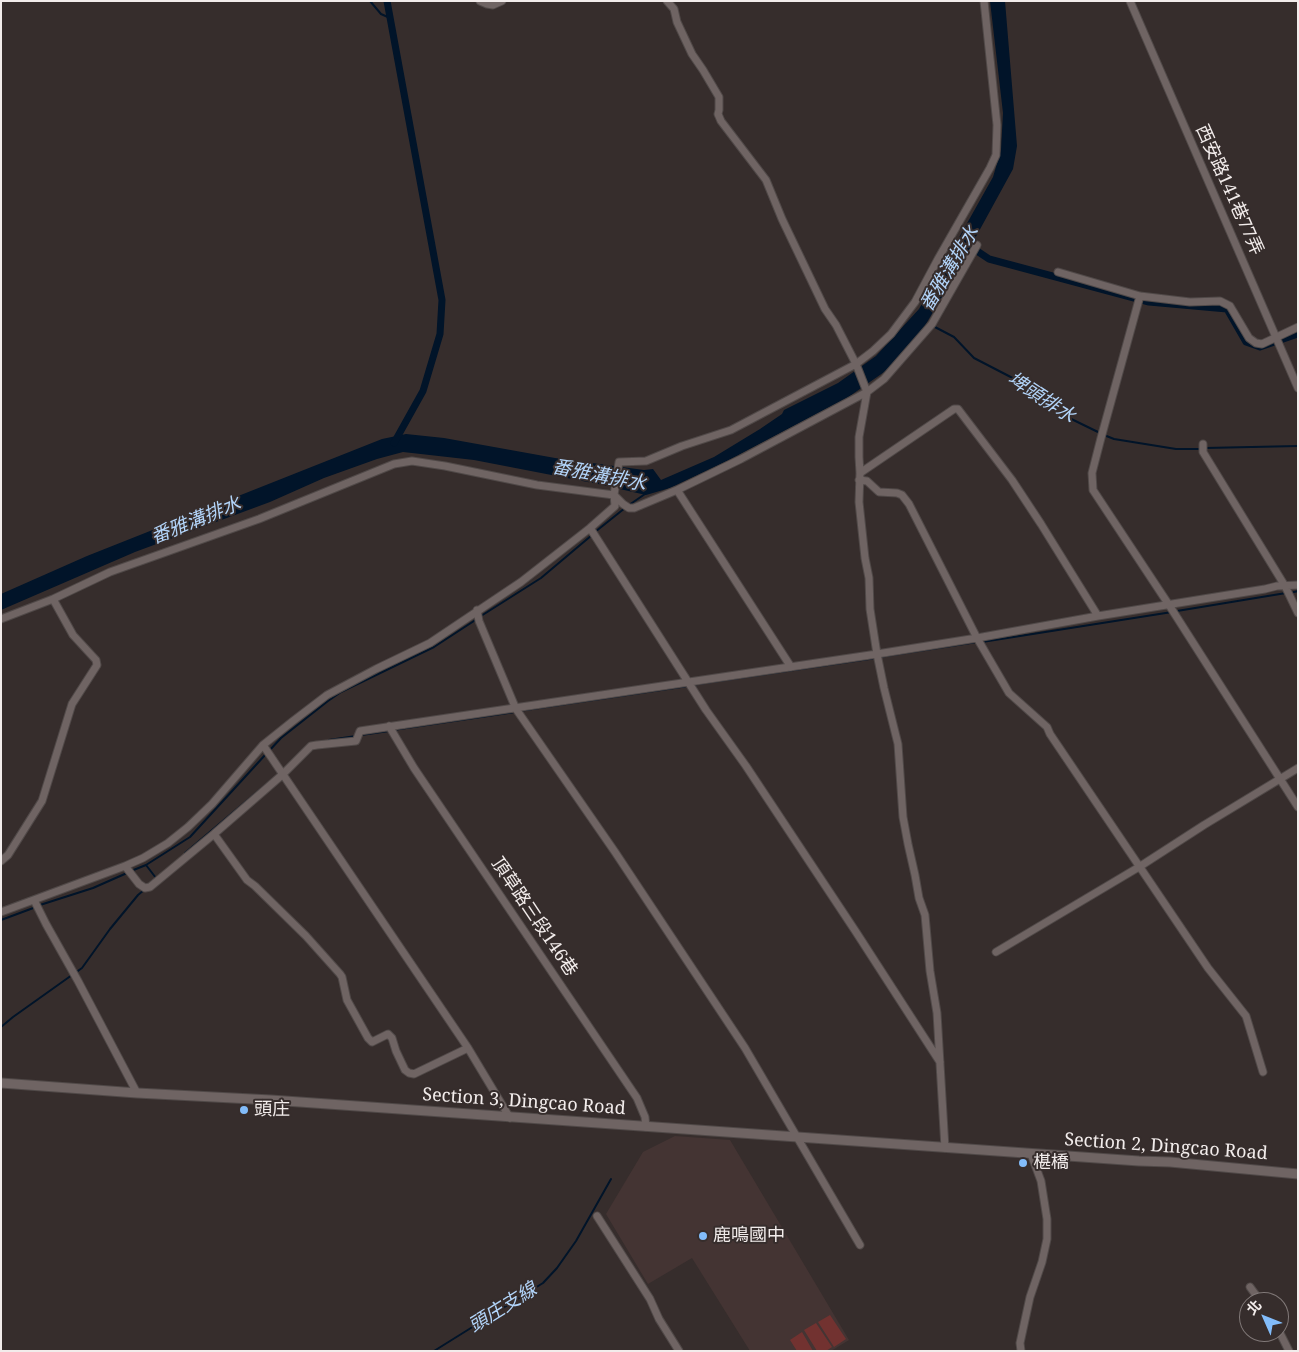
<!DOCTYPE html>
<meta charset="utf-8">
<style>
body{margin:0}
#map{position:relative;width:1299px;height:1352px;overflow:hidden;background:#362d2c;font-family:"Noto Serif","Noto Sans TC",serif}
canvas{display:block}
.frame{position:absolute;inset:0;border:2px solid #f2eceb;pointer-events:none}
.north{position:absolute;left:1239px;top:1292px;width:50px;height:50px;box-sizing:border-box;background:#362d2c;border:1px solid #817978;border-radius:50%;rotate:314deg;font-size:14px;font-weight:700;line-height:20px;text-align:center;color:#f2eceb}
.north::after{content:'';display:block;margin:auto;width:18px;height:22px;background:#82bcfa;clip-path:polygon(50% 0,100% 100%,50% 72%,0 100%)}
</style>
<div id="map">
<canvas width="1299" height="1352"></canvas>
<div class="frame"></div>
<div class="north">北</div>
</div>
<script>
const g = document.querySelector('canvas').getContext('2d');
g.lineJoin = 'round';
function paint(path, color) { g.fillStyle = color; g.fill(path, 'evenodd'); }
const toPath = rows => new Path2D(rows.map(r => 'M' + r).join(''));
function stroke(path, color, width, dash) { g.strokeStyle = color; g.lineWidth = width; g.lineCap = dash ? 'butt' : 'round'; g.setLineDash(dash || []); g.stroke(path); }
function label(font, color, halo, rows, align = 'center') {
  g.font = font + ' "Noto Serif","Noto Sans TC",serif'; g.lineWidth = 4; g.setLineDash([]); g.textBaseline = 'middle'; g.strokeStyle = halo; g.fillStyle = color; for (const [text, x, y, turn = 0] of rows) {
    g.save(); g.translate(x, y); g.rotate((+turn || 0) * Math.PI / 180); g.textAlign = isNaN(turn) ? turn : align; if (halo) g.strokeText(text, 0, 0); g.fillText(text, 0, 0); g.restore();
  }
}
paint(toPath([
 [675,1136,730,1140,849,1340,831,1351,750,1351,692,1258,648,1284,606,1214,643,1152]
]), '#443433');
paint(toPath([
 [830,1315,846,1339,834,1347,818,1322],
 [816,1323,832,1347,826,1351,817,1351,804,1330],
 [802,1332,813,1351,797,1351,790,1340]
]), '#723230');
paint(toPath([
 [990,1,1005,1,1017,146,1013,169,955,275,923,329,887,370,847,398,727,461,670,488,646,495,598,484,474,460,403,452,377,459,324,478,270,502,135,552,1,610,1,594,87,556,382,439,406,434,444,438,555,458,644,470,653,469,661,480,714,457,760,429,782,414,784,410,838,383,876,356,919,309,993,177,1001,150,1003,113]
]), '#011429');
stroke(toPath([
 [370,1,381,14,390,18],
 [933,326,954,337,974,358,1030,387,1057,412,1100,433],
 [1104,435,1114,439,1176,449,1200,449],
 [1205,448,1298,446],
 [629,505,645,494],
 [595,532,625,508],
 [1290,593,1298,591],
 [1177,611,1286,593],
 [481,616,541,578,592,535],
 [982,642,1172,612],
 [880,657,977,642],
 [692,685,876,658],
 [519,711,688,686],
 [393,730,515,712],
 [361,735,389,731],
 [329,740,356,736],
 [269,751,281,738,328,701,341,692,434,647,477,619],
 [185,853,269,782],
 [146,865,156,878,157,877],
 [131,871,146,865,190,837,266,754],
 [40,905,93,888,127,873],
 [1,920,36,907],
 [75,973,82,968,110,929,138,895,144,890],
 [1,1027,13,1017,72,975],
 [434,1351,543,1283,557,1268,576,1241,611,1179]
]), '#011429', 2);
stroke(toPath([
 [387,1,442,300,440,334,423,391,394,443],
 [971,247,989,259,1149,302,1227,309,1246,342,1260,347,1298,334]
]), '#011429', 7);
const minor = toPath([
 [480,1,487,4,493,5,502,1],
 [667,1,674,9,677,22,692,54,703,70,719,97,719,110,718,114,721,121,766,180,782,219,825,309,836,325,856,364,867,392,859,437,859,457,860,473,859,502,865,558,869,578,870,609,877,654,884,688,898,744,903,817,908,844,915,875,919,898,925,915,930,971,937,1013,945,1148],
 [1130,1,1298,388],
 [1058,272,1140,296,1190,302,1220,301,1230,306,1249,338,1256,343,1262,344,1298,327],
 [1140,296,1101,438,1092,473,1093,490,1169,605,1298,807],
 [1203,444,1203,452,1285,586,1298,613],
 [860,473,954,409,958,409,1012,480,1041,524,1098,616],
 [859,480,867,481,879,492,897,493,902,495,909,504,977,638,1009,693,1047,727,1050,734,1208,968,1246,1016,1263,1072],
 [677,490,791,667],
 [590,528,706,710,746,766,856,932,940,1062],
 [477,610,479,621,516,709,615,852,745,1048,860,1245],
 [1,619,53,599,110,572,259,519,394,464,412,461,445,466,537,485,614,495,623,504,629,508,634,508,677,490,741,459,867,392,884,379,932,324,977,245],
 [389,726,414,768,637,1098,645,1117,646,1127],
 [263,745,468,1048,510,1118],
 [214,834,247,880,255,886,306,936,340,974,342,977,347,1000,368,1038,372,1042,388,1034,392,1038,396,1051,405,1070,409,1073,414,1074,468,1048],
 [1,861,8,855,42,801,72,704,97,665,96,660,73,635,53,599],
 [125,866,143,858,168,843,188,827,212,804,263,745,293,721,327,695,376,669,430,643,521,582,590,528,615,506,614,495,619,462,646,461,682,446,731,430,856,364,873,351,891,334,915,302,938,259,990,168,996,155,997,125,984,1],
 [34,900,46,924,78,981,137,1093],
 [1,912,125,866,139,884,145,888,150,887,214,834,282,775,311,746,317,745,356,741,360,731,877,654,977,638,1098,616,1265,589,1277,586,1298,585],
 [996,952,1139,867,1204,825,1298,768],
 [597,1216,650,1299,659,1319,679,1351],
 [1250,1287,1261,1302],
 [1279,1331,1289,1351],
 [1021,1351,1020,1343,1030,1297,1042,1262,1047,1239,1047,1219,1041,1181,1031,1154]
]);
const tertiary = toPath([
 [1,1083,137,1093,271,1100,1139,1161,1170,1162,1298,1174]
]);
stroke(minor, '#504948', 9);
stroke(tertiary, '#504948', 11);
stroke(minor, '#6f6463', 7);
stroke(tertiary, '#6f6463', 9);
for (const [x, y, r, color] of [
 [244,1110,5,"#82bcfa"],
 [1023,1163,5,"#82bcfa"],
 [703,1236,5,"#82bcfa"]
]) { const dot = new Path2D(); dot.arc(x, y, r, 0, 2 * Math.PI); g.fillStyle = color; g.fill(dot); stroke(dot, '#362d2c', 2); }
label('18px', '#f2eceb', '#362d2c', [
 ["西安路141巷77弄",1229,190,66],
 ["頂草路三段146巷",534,917,56],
 ["Section 3, Dingcao Road",524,1102,4],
 ["Section 2, Dingcao Road",1166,1147,4]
]);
label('18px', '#f2eceb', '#362d2c', [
 ["頭庄",254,1110],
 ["椹橋",1033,1163],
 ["鹿鳴國中",713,1236]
], 'left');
label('italic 19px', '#b2d4f9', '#362d2c', [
 ["番雅溝排水",950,269,-59],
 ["埤頭排水",1041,398,33],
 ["番雅溝排水",599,476,11],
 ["番雅溝排水",196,521,-22],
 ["頭庄支線",503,1308,-32]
]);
</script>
